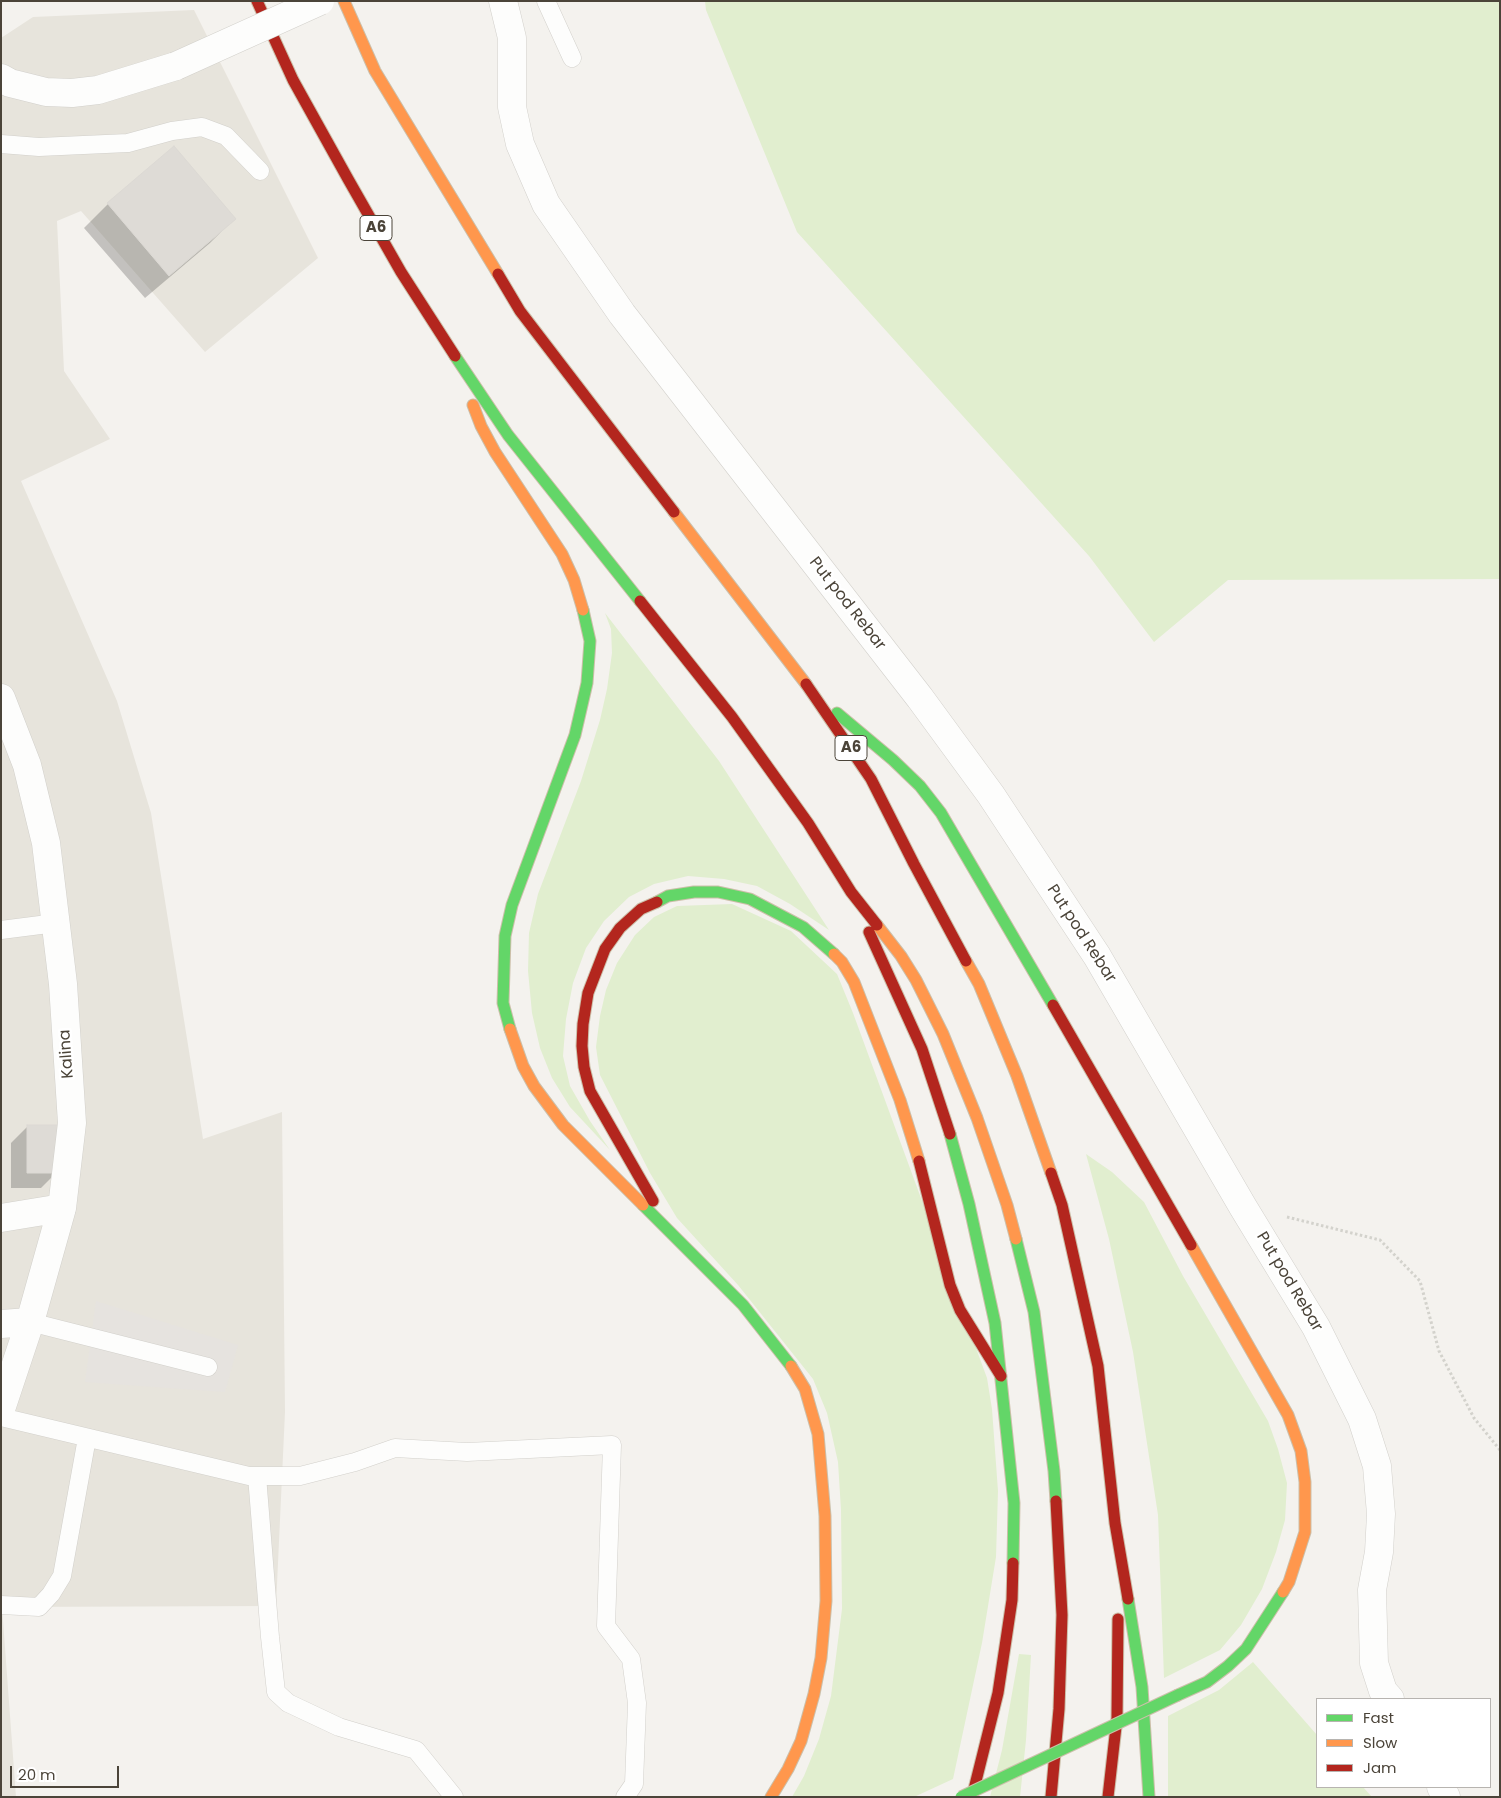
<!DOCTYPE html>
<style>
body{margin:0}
#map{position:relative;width:1501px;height:1798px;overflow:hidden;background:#f4f2ee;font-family:Poppins,sans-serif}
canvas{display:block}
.frame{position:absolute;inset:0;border:2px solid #4b4439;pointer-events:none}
.legend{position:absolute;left:1316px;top:1698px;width:175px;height:90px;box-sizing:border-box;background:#fff;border:1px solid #b7b4b0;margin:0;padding:6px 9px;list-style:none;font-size:15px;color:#4b4439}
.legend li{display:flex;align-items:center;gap:10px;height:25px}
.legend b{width:25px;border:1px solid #b7b4b0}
.scale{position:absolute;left:10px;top:1766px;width:109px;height:22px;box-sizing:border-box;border:2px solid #4b4439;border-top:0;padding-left:6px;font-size:15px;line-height:18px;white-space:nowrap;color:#4b4439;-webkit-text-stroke:4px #fff;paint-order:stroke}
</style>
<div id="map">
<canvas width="1501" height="1798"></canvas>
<div class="frame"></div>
<ul class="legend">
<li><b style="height:6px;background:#63d668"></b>Fast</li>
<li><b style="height:6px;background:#ff974d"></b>Slow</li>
<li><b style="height:6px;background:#b3261e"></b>Jam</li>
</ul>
<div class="scale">20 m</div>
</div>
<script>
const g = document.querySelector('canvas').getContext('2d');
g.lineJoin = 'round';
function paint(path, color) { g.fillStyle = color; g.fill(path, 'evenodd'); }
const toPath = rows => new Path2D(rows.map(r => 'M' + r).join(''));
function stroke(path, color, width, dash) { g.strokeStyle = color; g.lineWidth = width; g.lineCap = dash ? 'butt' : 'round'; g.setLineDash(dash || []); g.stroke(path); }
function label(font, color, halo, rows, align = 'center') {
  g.font = font + ' Poppins,sans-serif'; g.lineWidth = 5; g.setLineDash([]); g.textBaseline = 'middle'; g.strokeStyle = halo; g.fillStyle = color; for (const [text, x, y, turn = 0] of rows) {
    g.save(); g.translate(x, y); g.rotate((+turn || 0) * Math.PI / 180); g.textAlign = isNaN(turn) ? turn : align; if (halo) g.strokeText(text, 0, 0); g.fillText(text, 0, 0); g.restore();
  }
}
paint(toPath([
 [194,10,318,258,205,352,81,211,57,221,64,371,110,439,21,481,117,701,151,813,203,1139,282,1112,285,1412,276,1606,2,1607,16,1797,1,1797,1,38,33,17]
]), '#e7e4dc');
paint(toPath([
 [705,1,1500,1,1500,579,1228,580,1154,642,1089,556,797,232,706,10],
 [605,613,719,761,829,930,790,904,757,886,724,879,688,876,654,884,629,897,604,921,586,948,573,983,566,1019,563,1056,570,1086,590,1121,610,1150,570,1107,552,1078,540,1048,532,1013,528,971,529,933,538,894,581,781,600,720,607,689,612,653,611,629],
 [732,904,791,931,837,974,853,1013,987,1378,992,1409,998,1491,996,1557,982,1643,953,1779,914,1797,792,1797,804,1776,819,1739,831,1696,842,1609,841,1510,838,1462,827,1413,813,1379,738,1285,677,1218,650,1173,600,1075,596,1047,600,1016,606,990,617,963,635,935,654,917,677,906],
 [1086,1154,1112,1172,1144,1202,1183,1276,1268,1421,1278,1449,1287,1483,1285,1520,1276,1552,1262,1589,1241,1625,1220,1650,1164,1678,1158,1515,1133,1352,1109,1239],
 [1019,1654,1031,1655,1026,1740,1020,1797,990,1797,1002,1750],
 [1253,1662,1317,1735,1317,1787,1363,1787,1372,1797,1168,1797,1168,1716,1219,1690]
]), '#e1eecf');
paint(toPath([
 [96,1301,238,1345,225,1392,85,1382]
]), '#e6e3df');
paint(toPath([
 [108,204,234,219,210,243,145,298,84,228],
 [27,1127,57,1172,41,1188,11,1188,11,1143]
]), '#0003');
const building = toPath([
 [174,146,236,219,169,276,107,203,174,146],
 [27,1125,58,1125,58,1173,27,1173,27,1125]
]);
paint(building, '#dedbd6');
stroke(building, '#dcd9d4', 1);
const lane = toPath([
 [546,1,572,58],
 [1,144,39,147,128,143,172,131,202,127,226,136,260,171],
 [1,930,56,923],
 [30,1322,208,1367],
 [1,1417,249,1476,300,1476,355,1462,395,1448,467,1452,612,1445,606,1626,631,1659,637,1703,634,1784,625,1797],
 [257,1476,270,1637,276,1692,288,1703,339,1727,416,1750,454,1797],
 [1,1605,39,1607,51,1594,62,1576,87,1438]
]);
const street = toPath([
 [503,1,512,38,512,107,520,144,546,204,622,314,920,698,991,795,1097,956,1243,1207,1316,1327,1362,1419,1377,1466,1381,1514,1379,1552,1372,1590,1374,1663,1383,1691,1390,1699],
 [1,78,10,83,46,92,72,93,98,90,176,66],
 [1,698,27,765,46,843,63,984,72,1123,62,1208,30,1322,1,1409],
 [1,1218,62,1208],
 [1,1324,30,1322],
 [1441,1787,1446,1797]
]);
const fast = toPath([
 [455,356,508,435,640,601],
 [837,713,893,760,920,786,941,813,1053,1005],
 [657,902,668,896,694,892,718,892,750,899,803,927,834,954],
 [510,1029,503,1003,505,936,512,905,575,735,587,683,590,641,583,610],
 [950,1134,969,1204,995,1323,1014,1503,1013,1563],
 [643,1205,743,1305,791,1366],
 [1016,1239,1034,1312,1054,1471,1056,1501],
 [1128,1599,1142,1687,1149,1797],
 [1178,1695,1207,1682,1228,1666,1246,1649,1283,1592]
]);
const slow = toPath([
 [344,1,375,71,498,274],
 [473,405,481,426,495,452,562,554,574,580,583,610],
 [674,512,806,684],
 [877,925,901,956,916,980,943,1034,977,1118,1007,1205,1016,1239],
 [834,954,842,962,854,982,900,1100,919,1161],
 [966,961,979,984,1017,1076,1051,1173],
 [510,1029,523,1066,534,1086,563,1125,643,1205],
 [1191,1245,1288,1415,1301,1451,1305,1482,1305,1532,1289,1582,1283,1592],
 [771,1797,788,1769,801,1741,814,1694,821,1658,826,1601,825,1516,818,1434,805,1389,791,1366]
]);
const jam = toPath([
 [257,1,293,80,348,179,401,272,455,356],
 [498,274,520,311,674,512],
 [640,601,732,717,808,823,851,892,877,925],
 [806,684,871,779,914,864,966,961],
 [869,932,922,1049,950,1134],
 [1053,1005,1191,1245],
 [919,1161,950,1285,960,1310,1001,1376],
 [1051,1173,1062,1205,1098,1366,1115,1523,1128,1599],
 [653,1201,590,1091,584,1067,582,1046,583,1024,588,993,605,949,620,928,641,909,657,902],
 [972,1797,998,1693,1012,1600,1013,1563],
 [1051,1797,1059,1709,1062,1615,1056,1501],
 [1108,1797,1117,1718,1118,1619]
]);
stroke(lane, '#d2d0cb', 19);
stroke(street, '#d2d0cb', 29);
stroke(fast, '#ccbfa9', 13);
stroke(slow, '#ccbfa9', 13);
stroke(jam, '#ccbfa9', 13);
stroke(toPath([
 [1287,1217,1380,1240,1420,1281,1439,1351,1474,1418,1500,1450]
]), '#d3d2cc', 3, [2.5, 2.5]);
stroke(lane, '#fdfdfc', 18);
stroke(street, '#fdfdfc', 28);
stroke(fast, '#63d668', 11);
stroke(slow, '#ff974d', 11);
stroke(jam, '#b3261e', 11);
const streetBridge = toPath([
 [176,66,320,1]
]);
const fastBridge = toPath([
 [961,1797,1178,1695]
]);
stroke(streetBridge, '#d2d0cb', 29, []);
stroke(fastBridge, '#ccbfa9', 13, []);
stroke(streetBridge, '#fdfdfc', 28);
stroke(fastBridge, '#63d668', 11);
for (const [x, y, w] of [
 [376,228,32],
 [851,748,32]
]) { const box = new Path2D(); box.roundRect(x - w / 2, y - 12.5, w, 25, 4); g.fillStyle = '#fff'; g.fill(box); stroke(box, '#4b4439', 1); }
label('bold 15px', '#4b4439', null, [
 ["A6",376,228],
 ["A6",851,748]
]);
label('16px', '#4b4439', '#fff', [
 ["Put pod Rebar",847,604,52],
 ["Put pod Rebar",1081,934,57],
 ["Kalina",67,1054,-94],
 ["Put pod Rebar",1289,1282,59]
]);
</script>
